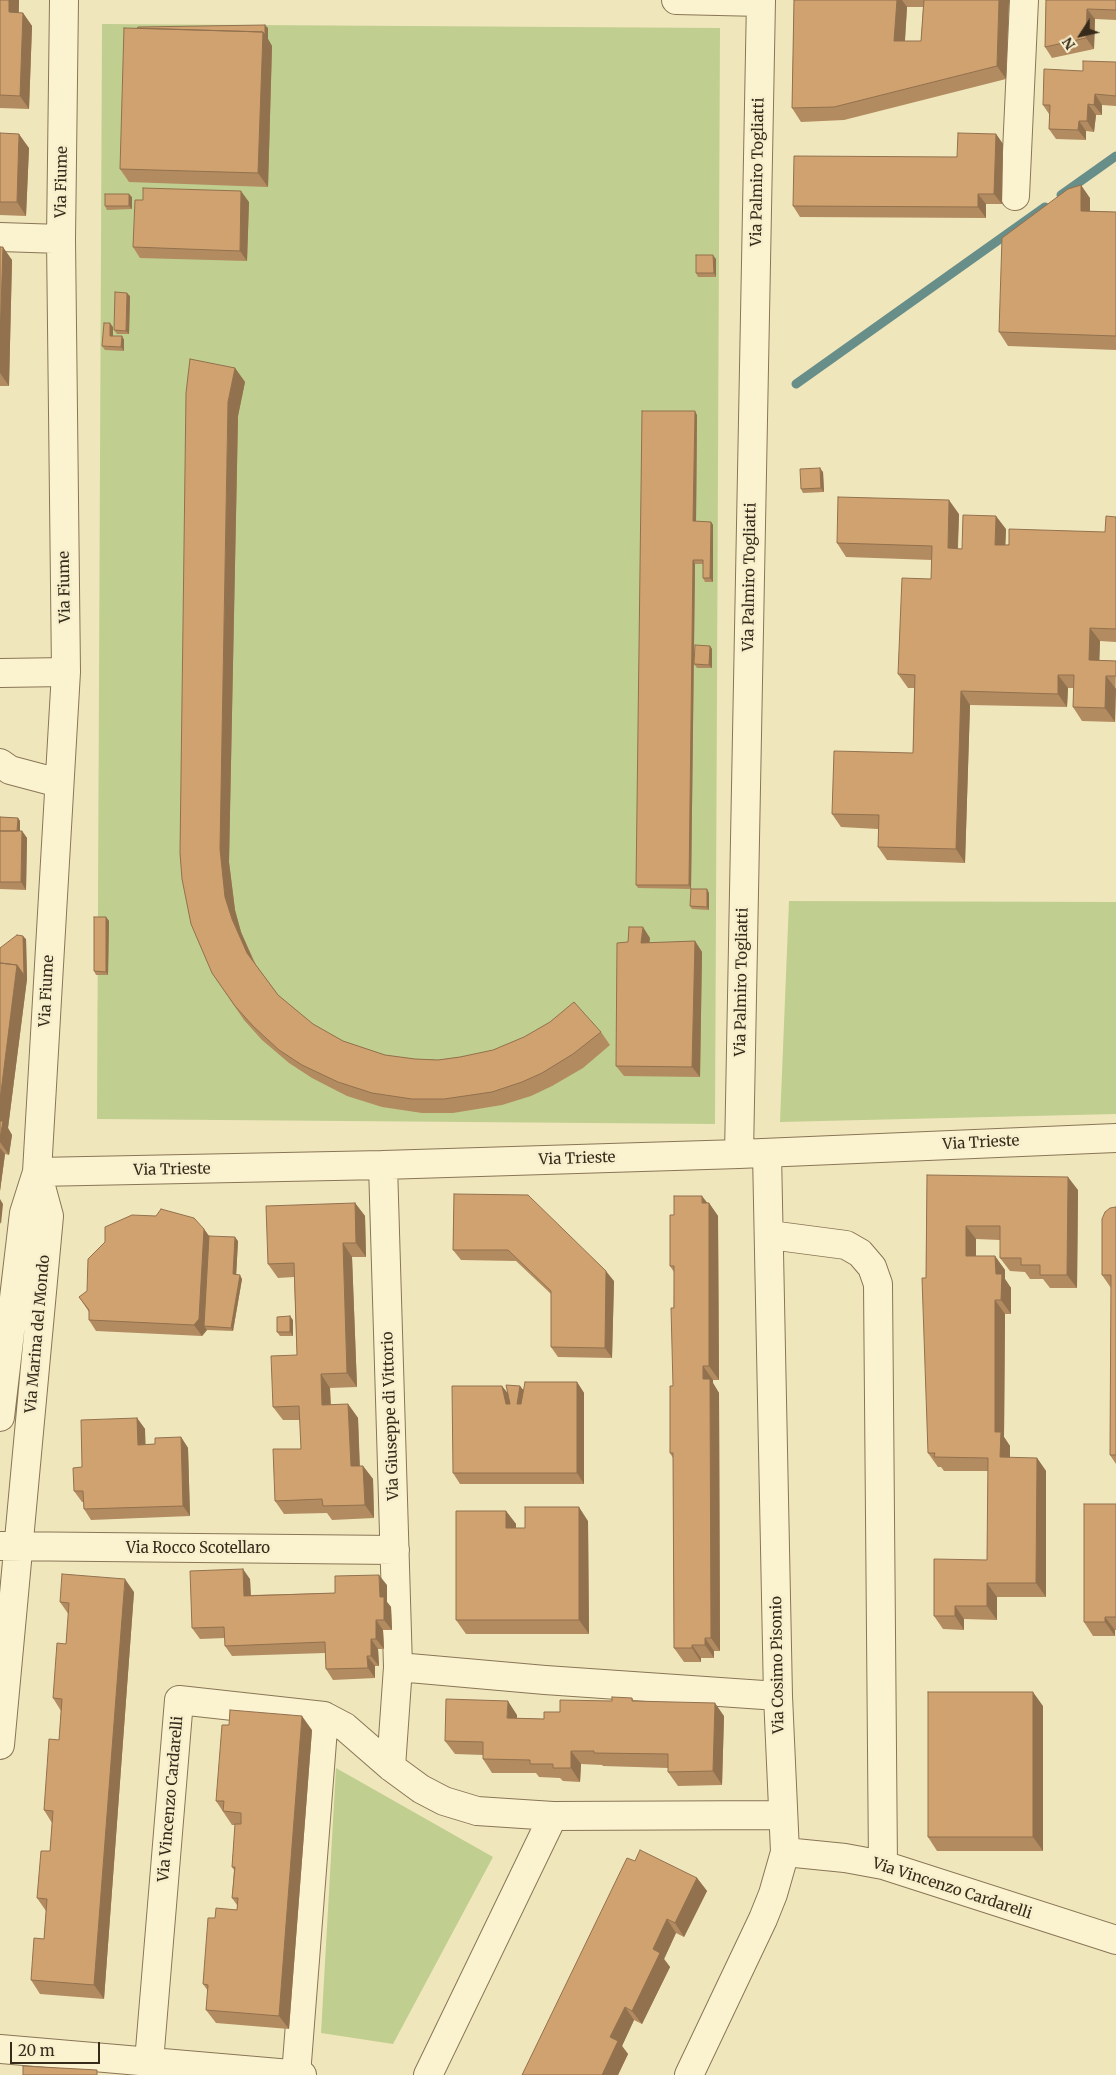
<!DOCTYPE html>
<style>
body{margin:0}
#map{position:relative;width:1116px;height:2075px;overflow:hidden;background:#f0e6bc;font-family:Merriweather,serif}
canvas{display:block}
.north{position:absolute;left:1056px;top:10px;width:50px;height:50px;-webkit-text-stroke:4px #f7efcc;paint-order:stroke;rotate:235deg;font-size:14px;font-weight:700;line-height:20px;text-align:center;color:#362b1b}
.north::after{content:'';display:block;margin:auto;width:18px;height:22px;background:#362b1b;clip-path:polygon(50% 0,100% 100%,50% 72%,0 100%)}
.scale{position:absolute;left:10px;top:2042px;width:90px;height:22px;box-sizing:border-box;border:2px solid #362b1b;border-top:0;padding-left:6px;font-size:15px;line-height:18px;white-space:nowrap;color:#362b1b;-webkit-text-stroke:4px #f7efcc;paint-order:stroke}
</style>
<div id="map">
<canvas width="1116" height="2075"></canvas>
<div class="north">N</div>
<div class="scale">20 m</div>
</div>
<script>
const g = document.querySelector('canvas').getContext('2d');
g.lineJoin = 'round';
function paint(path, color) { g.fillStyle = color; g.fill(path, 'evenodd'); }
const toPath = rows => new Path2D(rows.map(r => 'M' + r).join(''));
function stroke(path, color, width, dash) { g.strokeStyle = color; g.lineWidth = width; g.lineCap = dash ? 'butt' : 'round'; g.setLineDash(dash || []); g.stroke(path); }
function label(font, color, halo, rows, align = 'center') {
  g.font = font + ' Merriweather,serif'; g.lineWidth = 5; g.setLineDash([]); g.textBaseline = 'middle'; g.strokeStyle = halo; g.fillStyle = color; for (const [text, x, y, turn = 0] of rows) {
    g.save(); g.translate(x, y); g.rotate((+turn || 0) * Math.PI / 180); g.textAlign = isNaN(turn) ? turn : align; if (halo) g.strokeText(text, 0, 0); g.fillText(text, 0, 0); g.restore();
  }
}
paint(toPath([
 [102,24,720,28,715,1124,97,1119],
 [789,901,1116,902,1116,1114,780,1122],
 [336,1768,493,1857,393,2044,321,2033]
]), '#c0ce90');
stroke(toPath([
 [1061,195,1116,156],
 [796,384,1045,207]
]), '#688e89', 9);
const street = toPath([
 [676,0,761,2],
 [1015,196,1024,0],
 [0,237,61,239],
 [0,673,66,672],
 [0,763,10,770,59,783],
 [739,1154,761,0],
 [383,1165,398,1667,391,1767],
 [37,1172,383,1165,739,1154,1116,1138],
 [770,1235,846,1245,860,1253,872,1267,878,1284,883,1865],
 [0,1417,24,1213,37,1172,66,672,61,239,64,0],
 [0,1546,395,1550],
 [398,1667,545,1680,778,1696],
 [0,1745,49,1216,37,1172],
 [785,1852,845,1858,883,1865,1116,1940],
 [0,2049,302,2075],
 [149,2062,179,1700,324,1716,345,1727,391,1767,421,1789,444,1801,477,1811,553,1816,783,1815],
 [296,2075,324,1716],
 [428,2075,553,1816],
 [689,2075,763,1919,773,1894,785,1852,778,1696,767,1153]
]);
stroke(street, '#887655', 30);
stroke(street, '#fbf2cf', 28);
paint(toPath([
 [0,0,19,0,19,13,23,13,32,26,29,109,0,108],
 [794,0,1009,0,1006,79,844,120,801,122,792,108],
 [907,7,923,7,921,41,905,41],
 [1046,0,1116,0,1116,20,1095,19,1094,49,1052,58,1045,47],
 [268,28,268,39,272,46,268,187,129,182,120,169],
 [1116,62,1116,106,1102,105,1102,115,1096,115,1094,132,1086,131,1086,140,1056,139,1049,129,1049,114,1043,105,1083,71],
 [0,133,29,148,26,216,0,215],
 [996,134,1003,144,1002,204,986,204,986,218,800,217,793,206,957,157],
 [132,197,132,209,107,210,105,206],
 [1090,198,1090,211,1116,212,1116,350,1008,346,999,332],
 [143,200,249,202,247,261,140,258,133,247],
 [0,247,12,260,9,386,0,386],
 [716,259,716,277,698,277,696,273],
 [130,296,129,334,117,334,114,330],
 [113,327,113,336,122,336,124,340,124,351,105,350,102,346],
 [235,368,245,382,238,416,229,862,235,910,241,932,256,965,278,995,313,1024,343,1041,385,1055,415,1059,438,1060,460,1057,601,1032,610,1045,583,1068,552,1086,531,1096,502,1105,453,1113,422,1113,382,1107,347,1096,312,1078,289,1063,262,1040,244,1020,212,973],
 [697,415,696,521,711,522,713,525,713,582,705,582,703,578,703,564,695,564,691,889,638,888,636,885],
 [823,472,824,492,803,493,801,489],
 [959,514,958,549,962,549,1006,529,1005,545,1105,532,1116,517,1116,642,1100,641,1099,660,1116,661,1115,722,1082,721,1073,707,1074,688,1068,688,1067,707,970,705,965,863,887,860,878,847,878,829,841,827,832,814,913,753,914,688,908,688,898,674,931,579,932,560,846,557,837,543],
 [710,646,712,649,712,668,697,668,694,664],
 [0,817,18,818,20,821,20,831,22,831,27,838,26,890,0,889],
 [709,893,709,910,692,909,690,906],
 [106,917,109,921,108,975,96,975,94,971],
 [650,938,649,943,695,941,702,952,700,1077,624,1076,616,1066,628,942],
 [26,939,27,979,8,1128,12,1135,9,1155,5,1154,0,1191,0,948],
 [927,1175,1078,1190,1077,1288,1050,1288,1043,1279,1030,1279,1025,1272,1010,1271,1000,1258,1000,1240,976,1239,976,1256,995,1256,1005,1270,1005,1279,1011,1288,1011,1314,1005,1314,1004,1437,1010,1446,1010,1458,1037,1458,1046,1471,1046,1597,997,1597,997,1620,964,1619,964,1630,943,1629,934,1616,987,1560,988,1471,944,1471,941,1467,938,1467,928,1453,926,1278],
 [454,1194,614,1281,612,1358,558,1357,551,1347,551,1294,516,1261,461,1260,453,1250],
 [355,1203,365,1216,366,1257,352,1257,357,1387,330,1388,331,1405,348,1404,358,1418,360,1466,363,1466,373,1479,374,1518,332,1520,327,1513,284,1514,275,1501,301,1449,300,1420,283,1420,273,1407,297,1355,294,1277,278,1278,268,1264],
 [707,1203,709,1203,718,1216,719,1380,713,1380,713,1383,719,1393,720,1651,714,1651,714,1658,701,1658,701,1662,684,1662,674,1648,673,1458,670,1453,673,1386,674,1272,670,1266],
 [1116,1207,1116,1464,1110,1455,1111,1288,1102,1275],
 [204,1229,209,1236,238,1241,236,1275,242,1279,233,1331,207,1330,202,1336,96,1331,89,1320,89,1312,79,1297,87,1291],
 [293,1320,293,1336,280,1336,277,1332],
 [577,1382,584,1393,584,1484,460,1484,453,1473,502,1386,507,1393,520,1386,523,1390],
 [137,1418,145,1429,145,1444,155,1444,181,1437,188,1448,190,1516,91,1520,84,1509,83,1502,82,1502,74,1491,82,1467],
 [1116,1504,1116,1630,1115,1630,1115,1636,1093,1636,1084,1622],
 [506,1511,516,1524,516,1528,525,1528,588,1521,589,1634,466,1634,456,1620],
 [250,1579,251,1595,335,1593,387,1585,387,1602,391,1607,392,1630,383,1630,384,1649,378,1649,379,1666,375,1666,375,1678,333,1680,326,1669,325,1653,232,1656,225,1646,225,1638,200,1639,192,1628],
 [134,1592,104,1999,40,1994,31,1980,44,1939,46,1911,37,1898,50,1851,52,1823,44,1810,59,1740,61,1711,53,1698,66,1644,69,1615,60,1602],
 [632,1698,634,1701,724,1716,722,1785,678,1786,668,1772,668,1768,603,1766,602,1765,581,1764,580,1782,563,1781,560,1778,539,1777,536,1773,492,1773,483,1759,483,1755,455,1754,445,1741,517,1715,517,1718,544,1719,560,1712,612,1701],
 [1043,1706,1043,1851,937,1851,928,1837],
 [312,1730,289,2029,216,2023,206,2010,208,1991,203,1984,215,1918,237,1910,237,1905,232,1898,234,1870,232,1867,235,1825,232,1825,216,1801],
 [635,1861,697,1878,707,1891,684,1937,676,1933,664,1959,670,1967,642,2024,634,2020,622,2046,628,2054,618,2075,522,2075]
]), '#b38b60');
paint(toPath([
 [9,0,19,0,18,26,9,12],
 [897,0,902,0,907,7,904,54,894,41],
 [999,0,1009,0,1006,79,997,66],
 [1087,9,1095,19,1094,49,1086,38],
 [23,13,32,26,29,109,20,96],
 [265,25,268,28,268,39,272,46,268,187,258,173,263,32],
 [1095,94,1102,105,1102,115,1094,105],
 [1088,104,1096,115,1094,132,1087,121],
 [1079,121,1086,131,1086,140,1078,130],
 [19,134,29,148,26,216,17,202],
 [996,134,1003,144,1002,204,994,194],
 [1081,185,1090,198,1090,224,1081,211],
 [241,191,249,202,247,261,240,251],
 [129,194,132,197,132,209,129,206],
 [978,194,986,204,986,218,978,207],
 [3,247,12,260,9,386,0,373,0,341],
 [713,255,716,259,716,277,714,273],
 [127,293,130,296,129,334,126,331],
 [110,323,113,327,113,339,110,336],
 [122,336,124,340,124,351,121,347],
 [235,368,245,382,238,416,229,862,235,910,241,932,256,967,247,953,232,919,225,897,220,849,228,402],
 [695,411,697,415,696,525,693,521],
 [820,468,823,472,824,492,821,488],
 [949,500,959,514,957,562,948,548],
 [996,516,1006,529,1005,558,995,545],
 [711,522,713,525,713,582,710,578],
 [693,560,695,564,691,889,689,885],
 [1090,628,1100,641,1099,674,1089,660],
 [710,646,712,649,712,668,709,665],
 [1058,675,1068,688,1067,707,1058,694],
 [1106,676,1116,689,1115,722,1105,708],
 [961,691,970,705,965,863,956,849],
 [18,818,20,821,20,838,17,835],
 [22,831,27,838,26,890,21,882],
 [707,889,709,893,709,910,707,907],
 [106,917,109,921,108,975,106,972],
 [643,927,650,938,648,954,641,943],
 [23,936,26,939,27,979,8,1128,12,1135,9,1155,0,1142,0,1100,17,965],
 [695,941,702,952,700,1077,692,1067],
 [0,1148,5,1154,0,1191],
 [1068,1177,1078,1190,1077,1288,1067,1275],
 [702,1196,709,1205,709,1203,718,1216,719,1380,709,1366],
 [0,1199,3,1204,1,1224,0,1222],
 [355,1203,365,1216,366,1257,356,1243],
 [966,1226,976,1239,976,1269,966,1256],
 [204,1229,211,1239,204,1326,207,1330,202,1336,194,1325],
 [235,1237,238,1241,236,1278,233,1274],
 [343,1243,352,1257,357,1387,347,1373],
 [995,1256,1005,1270,1005,1279,1011,1288,1011,1314,1001,1300,996,1274],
 [606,1271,614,1281,612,1358,605,1348],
 [240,1275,242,1279,233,1331,231,1328],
 [995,1300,1005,1314,1004,1437,1010,1446,1010,1471,1000,1457,995,1432],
 [290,1316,293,1320,293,1336,290,1332],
 [703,1366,713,1380,713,1383,719,1393,720,1651,711,1638],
 [321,1374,330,1388,331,1419,322,1405],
 [577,1382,584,1393,584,1484,577,1473],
 [502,1386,510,1396,513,1415,506,1404],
 [520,1386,528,1396,525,1414,517,1404],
 [348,1404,358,1418,360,1480,351,1466],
 [137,1418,145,1429,146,1455,138,1445],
 [181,1437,188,1448,190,1516,183,1506],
 [1037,1458,1046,1471,1046,1597,1036,1583],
 [363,1466,373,1479,374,1518,365,1505],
 [579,1507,588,1521,589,1634,579,1620],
 [506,1511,516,1524,516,1541,506,1528],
 [243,1569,250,1579,251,1606,244,1596],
 [379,1575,387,1585,387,1602,391,1607,392,1630,384,1620,380,1597],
 [125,1579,134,1592,104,1999,94,1985],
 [987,1583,997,1597,997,1620,987,1606],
 [955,1606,964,1619,964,1630,955,1616],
 [1105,1617,1115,1630,1115,1636,1105,1622],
 [376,1620,383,1630,384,1649,376,1639],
 [705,1638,714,1651,714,1658,705,1645],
 [371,1639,378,1649,379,1666,371,1656],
 [692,1645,701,1658,701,1662,692,1648],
 [367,1656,375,1666,375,1678,368,1668],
 [1033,1692,1043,1706,1043,1851,1033,1837],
 [508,1701,517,1715,517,1731,507,1718],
 [715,1703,724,1716,722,1785,713,1771],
 [302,1716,312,1730,289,2029,279,2016],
 [571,1751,581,1764,580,1782,571,1768],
 [697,1878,707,1891,684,1937,675,1923],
 [667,1919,676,1933,664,1959,670,1967,642,2024,632,2011,653,1949],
 [625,2007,634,2020,622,2046,628,2054,618,2075,602,2075,610,2037]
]), '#92714e');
const building = toPath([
 [0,0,9,0,9,12,23,13,20,96,0,95,0,0],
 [794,0,897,0,894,41,921,41,924,0,999,0,997,66,834,107,792,108,794,0],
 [1046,0,1116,0,1116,10,1087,9,1086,38,1045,47,1046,0],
 [265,25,265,35,263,32,137,28,138,27,265,25],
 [124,28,263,32,258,173,120,169,124,28],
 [1083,61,1116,62,1116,96,1095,94,1094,105,1088,104,1087,121,1079,121,1078,130,1049,129,1050,105,1043,105,1044,69,1083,71,1083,61],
 [0,133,19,134,17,202,0,202,0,133],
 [958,133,996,134,994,194,978,194,978,207,793,206,794,156,957,157,958,133],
 [1081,185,1081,211,1116,212,1116,336,999,332,1002,238,1068,189,1081,185],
 [143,188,241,191,240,251,133,247,135,200,143,200,143,188],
 [105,194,129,194,129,206,105,206,105,194],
 [0,247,3,247,0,341,0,247],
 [696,255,713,255,714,273,696,273,696,255],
 [115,292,127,293,126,331,114,330,115,292],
 [104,323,110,323,110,336,122,336,121,347,102,346,104,323],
 [190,359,235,368,228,402,220,849,225,897,232,919,247,953,278,995,313,1024,343,1041,385,1055,415,1059,438,1060,460,1057,493,1050,524,1037,550,1022,574,1002,601,1032,573,1054,542,1073,522,1082,492,1092,444,1099,412,1099,372,1093,338,1082,302,1065,279,1050,253,1026,235,1006,212,973,191,924,182,879,180,853,186,393,190,359],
 [642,411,695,411,693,521,711,522,710,578,703,578,703,560,693,560,689,885,636,885,642,411],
 [820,468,821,488,801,489,800,469,820,468],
 [838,497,949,500,948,548,962,549,963,515,996,516,995,545,1009,545,1009,529,1105,532,1106,516,1116,517,1116,629,1090,628,1089,660,1116,661,1116,676,1106,676,1105,708,1073,707,1074,675,1058,675,1058,694,961,691,956,849,878,847,879,815,832,814,834,751,913,753,915,675,898,674,902,578,931,579,932,546,837,543,838,497],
 [695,645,710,646,709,665,694,664,695,645],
 [0,817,18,818,17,831,0,831,0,817],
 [0,831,22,831,21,882,0,882,0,831],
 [691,889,707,889,707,907,690,906,691,889],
 [94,917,106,917,106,972,94,971,94,917],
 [629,927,643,927,641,943,695,941,692,1067,616,1066,617,943,628,942,629,927],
 [17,935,23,936,24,975,17,965,0,963,0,948,17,935],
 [0,963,17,965,0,1100,0,963],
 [0,1121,3,1121,0,1139,0,1121],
 [927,1175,1068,1177,1067,1275,1040,1275,1040,1265,1021,1265,1021,1258,1000,1258,1000,1226,966,1226,966,1256,995,1256,996,1274,1002,1274,1001,1300,995,1300,995,1432,1001,1432,1000,1457,1037,1458,1036,1583,987,1583,987,1606,955,1606,955,1616,934,1616,934,1559,987,1560,988,1458,934,1457,935,1453,928,1453,922,1278,926,1278,927,1175],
 [454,1194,528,1195,606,1271,605,1348,551,1347,551,1291,508,1250,453,1250,454,1194],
 [674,1196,702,1196,702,1203,709,1203,709,1366,703,1366,703,1379,710,1379,711,1638,705,1638,705,1645,692,1645,692,1648,674,1648,673,1453,670,1453,670,1386,673,1386,671,1308,674,1308,674,1266,670,1266,670,1215,674,1215,674,1196],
 [355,1203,356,1243,343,1243,347,1373,321,1374,322,1405,348,1404,351,1466,363,1466,365,1505,323,1506,322,1499,275,1501,273,1449,301,1449,299,1406,273,1407,271,1356,297,1355,294,1263,268,1264,266,1206,355,1203],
 [1116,1207,1116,1455,1110,1455,1111,1275,1102,1275,1102,1219,1105,1212,1110,1208,1116,1207],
 [161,1209,194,1218,204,1229,199,1319,194,1325,89,1320,89,1310,79,1297,87,1291,88,1259,105,1242,105,1227,132,1215,156,1216,161,1209],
 [209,1236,235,1237,233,1274,240,1275,231,1328,204,1326,209,1236],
 [290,1316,290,1332,277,1332,277,1317,290,1316],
 [525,1382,577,1382,577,1473,453,1473,452,1386,502,1386,506,1404,510,1404,506,1385,520,1386,517,1404,521,1404,525,1382],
 [137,1418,138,1445,155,1444,155,1438,181,1437,183,1506,84,1509,83,1491,74,1491,73,1468,82,1467,81,1420,137,1418],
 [1084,1504,1116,1504,1116,1617,1105,1617,1105,1622,1084,1622,1084,1504],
 [525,1507,579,1507,579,1620,456,1620,456,1511,506,1511,506,1528,525,1528,525,1507],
 [243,1569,244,1596,335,1593,335,1576,379,1575,380,1597,384,1597,384,1620,376,1620,376,1639,371,1639,371,1656,367,1656,368,1668,326,1669,325,1642,225,1646,224,1627,192,1628,190,1571,243,1569],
 [62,1574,125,1579,94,1985,31,1980,34,1938,44,1939,47,1899,37,1898,41,1851,50,1851,53,1811,44,1810,49,1739,59,1740,62,1699,53,1698,57,1643,66,1644,69,1603,60,1602,62,1574],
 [928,1692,1033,1692,1033,1837,928,1837,928,1692],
 [612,1697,632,1698,632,1701,715,1703,713,1771,668,1772,668,1754,594,1753,594,1751,571,1751,571,1768,553,1768,553,1764,530,1764,530,1760,483,1759,483,1742,445,1741,446,1699,508,1701,507,1718,544,1719,544,1712,560,1712,560,1700,612,1701,612,1697],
 [230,1710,302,1716,279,2016,206,2010,208,1985,203,1984,208,1918,215,1918,216,1908,237,1910,238,1898,232,1898,235,1867,232,1867,235,1824,241,1824,241,1813,223,1811,224,1801,216,1801,222,1725,229,1725,230,1710],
 [640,1850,697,1878,675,1923,667,1919,653,1949,660,1953,632,2011,625,2007,610,2037,618,2041,602,2075,522,2075,627,1858,635,1861,640,1850],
 [23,2066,97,2070,97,2075,23,2075,23,2066]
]);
paint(building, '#d0a270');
stroke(building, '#92714e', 1);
label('15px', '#362b1b', '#f7efcc', [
 ["Via Palmiro Togliatti",758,172,-89],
 ["Via Fiume",62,182,-89],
 ["Via Palmiro Togliatti",750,577,-89],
 ["Via Fiume",65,587,-91],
 ["Via Palmiro Togliatti",742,982,-89],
 ["Via Fiume",47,991,-87],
 ["Via Trieste",981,1143,-3],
 ["Via Trieste",577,1159,-2],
 ["Via Trieste",172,1170,-1],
 ["Via Marina del Mondo",38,1334,-85],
 ["Via Giuseppe di Vittorio",391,1416,-92],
 ["Via Rocco Scotellaro",198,1549],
 ["Via Cosimo Pisonio",778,1665,-91],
 ["Via Vincenzo Cardarelli",171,1799,-85],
 ["Via Vincenzo Cardarelli",952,1889,18]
]);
</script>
